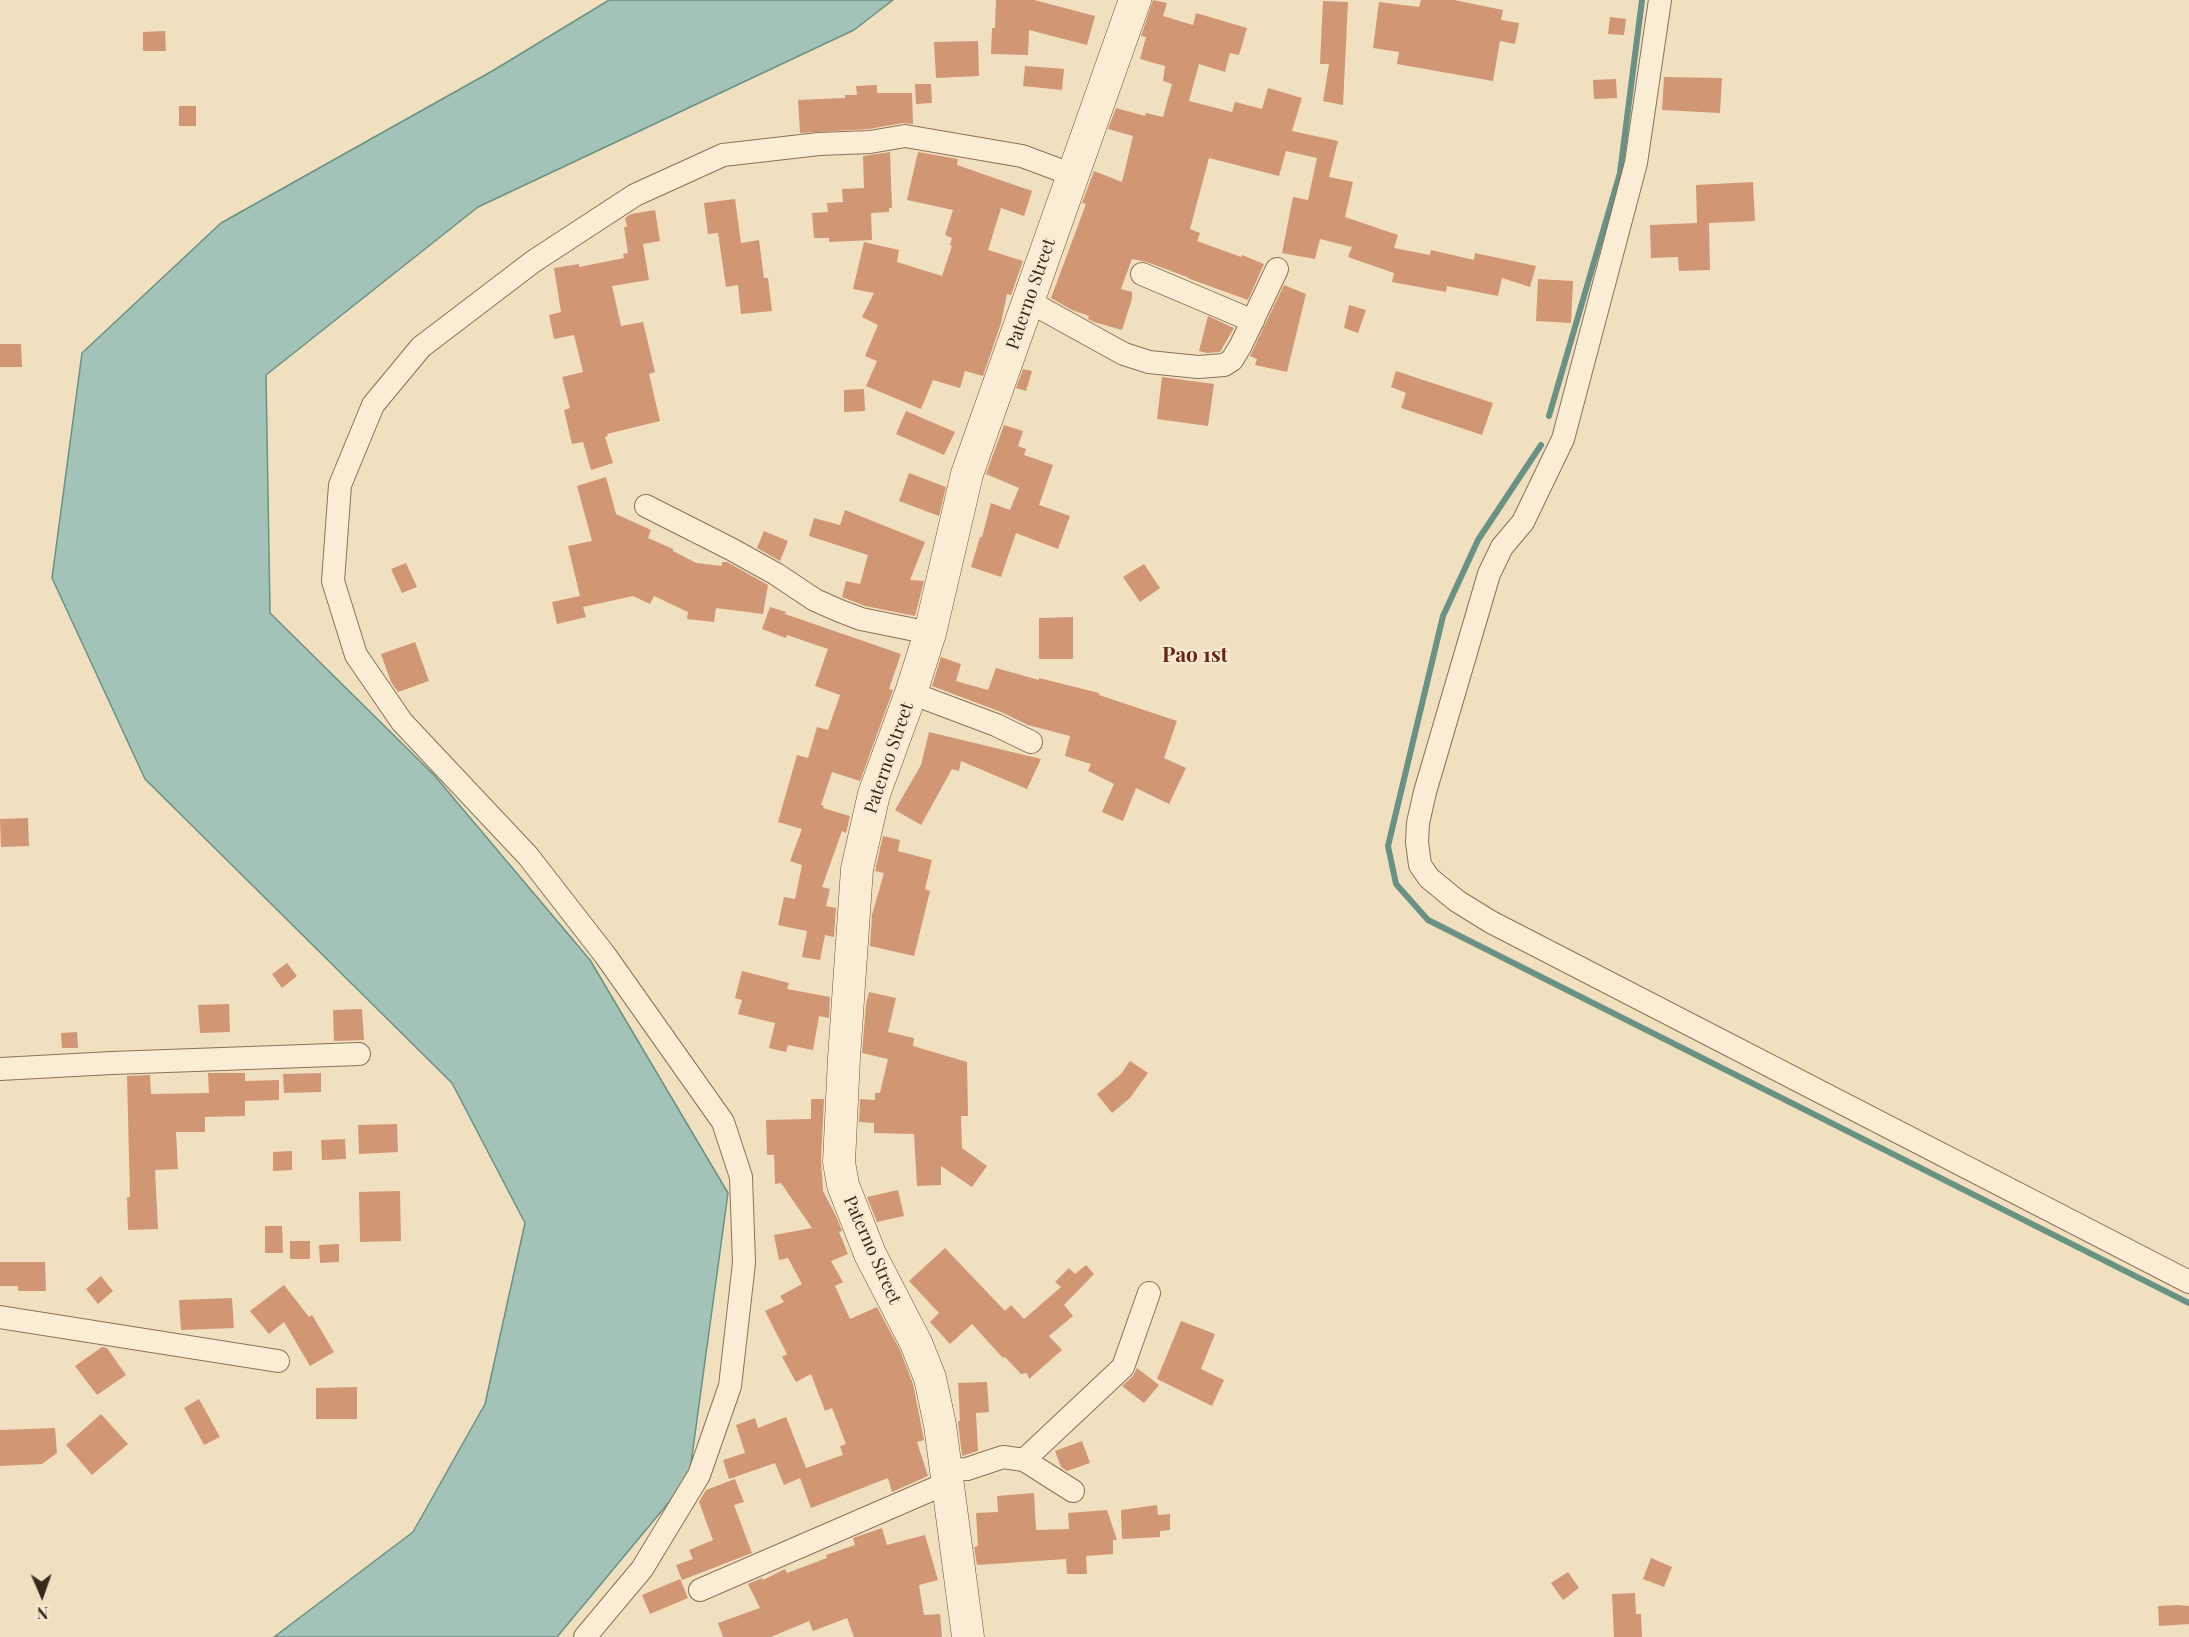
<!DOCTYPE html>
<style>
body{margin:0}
#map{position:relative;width:2189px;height:1637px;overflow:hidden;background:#f1e0c0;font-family:"Playfair Display",serif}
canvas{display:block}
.north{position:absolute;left:12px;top:1565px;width:60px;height:60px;-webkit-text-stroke:4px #f8ead0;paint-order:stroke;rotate:178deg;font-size:16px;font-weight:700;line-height:24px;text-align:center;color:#39291c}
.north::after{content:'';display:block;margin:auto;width:21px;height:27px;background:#39291c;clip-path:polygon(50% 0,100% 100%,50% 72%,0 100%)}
</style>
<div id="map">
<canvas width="2189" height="1637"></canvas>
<div class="north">N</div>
</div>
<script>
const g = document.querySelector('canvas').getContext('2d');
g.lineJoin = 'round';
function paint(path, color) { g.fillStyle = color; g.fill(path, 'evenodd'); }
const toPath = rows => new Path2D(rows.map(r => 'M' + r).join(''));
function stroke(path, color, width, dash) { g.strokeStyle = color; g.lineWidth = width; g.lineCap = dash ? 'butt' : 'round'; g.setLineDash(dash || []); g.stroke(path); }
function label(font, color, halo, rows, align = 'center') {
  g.font = font + ' "Playfair Display",serif'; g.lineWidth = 4.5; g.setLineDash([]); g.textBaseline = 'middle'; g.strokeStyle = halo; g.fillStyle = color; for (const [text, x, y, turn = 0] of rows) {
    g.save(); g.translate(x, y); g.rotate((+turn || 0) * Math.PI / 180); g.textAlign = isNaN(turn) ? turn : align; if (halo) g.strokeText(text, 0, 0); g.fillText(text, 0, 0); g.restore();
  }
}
const water = toPath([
 [609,0,893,0,854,30,478,207,266,375,270,613,434,775,590,960,728,1193,689,1478,557,1637,274,1637,413,1532,485,1404,525,1223,452,1083,145,779,52,578,82,353,221,223,494,70,609,0]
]);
paint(water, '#a3c2b8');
stroke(water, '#6a9185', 1.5);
stroke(toPath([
 [1549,416,1620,173,1642,0],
 [1541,445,1478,540,1443,616,1388,846,1396,884,1428,920,2189,1303]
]), '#6a9185', 6);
paint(toPath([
 [996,0,1034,0,1095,16,1087,45,1029,30,1028,55,991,54,992,28,995,28],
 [1153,0,1167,3,1163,16,1193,25,1196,13,1247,28,1239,55,1230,53,1225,72,1199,64,1189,101,1232,112,1235,102,1262,109,1268,88,1302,98,1292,131,1338,141,1329,177,1353,182,1345,217,1398,235,1394,248,1430,255,1431,250,1474,260,1475,253,1536,266,1530,287,1502,278,1498,296,1447,286,1446,292,1392,282,1394,273,1348,257,1352,247,1320,239,1315,259,1282,253,1293,197,1308,200,1317,158,1286,151,1279,176,1209,158,1190,229,1200,233,1197,241,1241,257,1242,255,1264,264,1248,300,1190,279,1187,277,1147,262,1132,259,1121,289,1132,292,1132,299,1122,330,1094,322,1088,319,1089,316,1072,310,1051,298,1086,204,1082,203,1094,171,1122,182,1133,136,1108,129,1116,108,1145,116,1146,113,1163,117,1172,84,1163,81,1165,66,1140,59,1146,37,1141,36],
 [1421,0,1454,0,1503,10,1501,20,1519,23,1515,44,1500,41,1493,81,1397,64,1399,52,1373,48,1379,2,1419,7],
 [1323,1,1348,2,1343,105,1323,101,1329,64,1320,64],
 [1610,17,1626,19,1624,35,1608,34],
 [165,31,166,51,143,51,143,32],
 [978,41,979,76,936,78,934,42],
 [1025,66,1064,69,1062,90,1023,86],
 [1664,77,1722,78,1720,113,1662,110],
 [1616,79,1617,98,1594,99,1593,80],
 [915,84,931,84,932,103,916,104],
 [877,85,877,93,912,93,913,124,903,123,869,129,800,133,798,100,845,98,845,95,857,95,856,86],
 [179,106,196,106,196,126,179,126],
 [890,152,892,208,889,208,889,212,871,213,872,240,829,242,829,238,814,238,812,213,828,212,827,203,843,202,842,189,864,188,863,156],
 [918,152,958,159,957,165,1032,191,1024,216,1001,208,988,250,1023,261,1011,295,1007,294,1001,323,983,376,965,371,960,388,933,380,921,409,866,386,877,361,865,356,878,325,862,317,874,293,853,289,864,242,899,250,897,262,942,276,952,246,950,245,952,238,945,235,953,210,907,200],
 [1753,182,1755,221,1709,223,1710,270,1679,271,1678,257,1651,258,1650,225,1697,223,1696,185],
 [735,199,741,243,759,240,764,278,768,278,772,311,741,314,738,285,726,287,718,233,708,234,704,203],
 [655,210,660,241,643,244,649,280,612,286,621,326,643,322,655,372,649,374,660,421,607,434,608,436,605,437,613,463,591,470,583,442,572,444,564,410,570,408,562,377,583,372,574,335,554,339,549,315,561,312,554,268,579,264,579,267,624,258,623,254,628,253,624,227,627,227,625,218,631,214],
 [1538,279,1573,281,1571,323,1536,321],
 [1284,285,1306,294,1287,372,1255,365,1257,359,1250,356],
 [1349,305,1366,310,1358,333,1344,328],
 [1208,316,1234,328,1220,352,1207,353,1199,351],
 [0,344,21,344,22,367,0,367],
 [1023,369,1032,371,1026,391,1016,388],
 [1396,371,1493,403,1482,435,1401,408,1406,393,1391,387],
 [1162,377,1214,384,1208,426,1157,419],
 [864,389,865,411,844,412,844,390],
 [906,411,955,432,944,455,896,434],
 [1004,425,1023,431,1018,446,1026,449,1024,455,1053,465,1039,505,1070,516,1058,549,1016,533,1001,577,971,567,980,537,982,537,991,503,1010,510,1019,488,986,474],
 [909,473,946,487,939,516,899,501],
 [606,477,616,514,651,530,648,538,673,549,673,551,696,563,722,566,722,562,727,562,768,585,763,614,716,608,714,622,687,619,688,612,654,596,650,604,633,596,583,607,586,617,557,624,552,602,580,596,568,546,592,541,577,486],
 [845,510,925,542,910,580,924,581,915,616,865,606,842,597,846,581,860,584,868,555,809,536,814,518,840,525],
 [764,531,788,541,780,561,757,548],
 [406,563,417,587,402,593,391,569],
 [1144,564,1160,588,1140,602,1123,577],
 [770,607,786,612,785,614,901,654,889,689,893,690,860,781,832,772,821,805,824,806,823,808,850,816,846,833,842,831,822,887,830,889,826,906,836,908,834,937,825,935,820,960,802,957,807,931,778,925,784,897,795,899,802,865,790,861,802,829,778,822,797,755,808,758,817,727,828,730,840,695,815,686,828,649,787,635,786,638,762,629],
 [1073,617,1073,659,1039,659,1039,618],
 [415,642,429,681,398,692,391,682,381,654],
 [941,657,961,664,956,681,988,690,996,668,1039,680,1039,678,1099,693,1099,695,1177,721,1164,758,1186,768,1169,804,1136,788,1123,821,1102,812,1114,784,1088,771,1091,764,1065,756,1070,736,1028,725,1001,712,932,686],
 [929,732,1041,759,1027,789,961,761,959,771,952,769,921,825,895,810,921,765],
 [28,818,29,846,1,847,0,819],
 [883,836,900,840,898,851,932,860,925,889,930,891,914,956,870,946,872,915,884,873,875,871],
 [287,963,297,976,282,988,272,974],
 [742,971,789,983,787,989,830,997,829,1018,819,1016,813,1050,788,1045,786,1052,769,1048,775,1023,738,1014,742,1000,735,998],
 [869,992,896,998,888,1032,914,1038,913,1046,967,1062,968,1116,961,1116,962,1148,987,1166,972,1187,941,1166,941,1185,917,1186,914,1134,874,1133,874,1123,859,1122,860,1099,875,1100,875,1093,880,1093,888,1059,862,1053,866,1004],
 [229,1004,230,1032,200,1033,198,1005],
 [362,1009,364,1040,334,1041,333,1010],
 [77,1032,78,1048,62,1048,61,1033],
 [1130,1061,1148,1073,1130,1098,1112,1113,1097,1094,1121,1074],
 [208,1073,245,1073,245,1081,279,1080,279,1100,245,1101,245,1116,205,1117,205,1132,176,1132,178,1169,155,1170,158,1229,128,1230,127,1197,130,1197,127,1076,150,1075,151,1094,209,1093],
 [321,1073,321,1092,284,1093,283,1074],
 [811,1099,824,1099,821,1161,823,1191,836,1216,842,1231,839,1232,848,1254,831,1261,843,1282,835,1286,850,1319,877,1307,900,1350,913,1384,924,1440,917,1442,928,1476,892,1492,888,1478,811,1508,800,1478,784,1485,775,1463,729,1479,723,1460,745,1453,736,1425,755,1418,758,1428,786,1417,806,1468,843,1455,840,1446,846,1444,832,1408,825,1411,811,1374,796,1382,782,1357,787,1354,765,1311,784,1302,780,1296,802,1284,788,1258,779,1260,774,1235,812,1228,781,1183,775,1184,774,1155,767,1155,766,1120,811,1119],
 [397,1124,398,1152,359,1154,358,1125],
 [345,1139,346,1159,322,1160,321,1140],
 [292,1151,292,1170,273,1171,273,1152],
 [898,1190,904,1216,877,1222,867,1197],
 [400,1191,401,1241,360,1242,359,1192],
 [265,1226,282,1226,283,1253,265,1253],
 [290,1241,310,1241,310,1259,290,1259],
 [339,1244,339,1262,320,1263,319,1245],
 [945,1248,1005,1311,1011,1305,1024,1319,1061,1287,1055,1282,1069,1268,1075,1274,1086,1265,1094,1274,1064,1305,1073,1316,1049,1336,1062,1350,1029,1379,1027,1373,1021,1374,1005,1357,1003,1358,972,1324,950,1344,930,1322,939,1313,909,1281],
 [0,1262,45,1262,46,1291,18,1291,18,1286,0,1286],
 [101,1276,113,1291,98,1304,86,1289],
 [284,1285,309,1317,312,1315,334,1352,310,1366,284,1322,269,1334,250,1311],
 [232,1298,234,1328,181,1330,179,1300],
 [1181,1321,1215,1334,1201,1369,1224,1380,1212,1406,1157,1379],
 [102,1347,107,1348,126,1375,97,1395,75,1366],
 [1137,1368,1159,1385,1144,1403,1122,1386,1133,1376],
 [987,1382,989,1412,976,1413,978,1451,962,1456,958,1421,960,1421,958,1383],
 [357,1387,357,1419,316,1419,316,1388],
 [199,1399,220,1437,204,1445,184,1408],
 [101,1414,128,1444,92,1475,66,1445],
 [55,1428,57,1453,42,1464,0,1466,0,1430],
 [1082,1441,1090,1463,1067,1471,1061,1467,1055,1451],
 [735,1479,744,1502,734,1505,752,1553,682,1580,676,1565,693,1559,689,1550,713,1540,699,1502,706,1490],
 [1034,1493,1036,1530,1069,1529,1068,1513,1107,1510,1117,1540,1113,1540,1113,1554,1086,1556,1087,1574,1067,1574,1066,1559,977,1565,974,1547,978,1546,976,1513,998,1512,997,1496],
 [1157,1505,1158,1515,1170,1514,1170,1530,1160,1531,1160,1537,1122,1539,1121,1510],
 [882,1528,887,1545,925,1535,938,1580,919,1585,924,1615,940,1614,942,1637,854,1637,847,1618,813,1631,809,1621,771,1637,723,1637,718,1623,760,1608,748,1584,762,1578,763,1580,785,1569,787,1573,827,1558,826,1555,855,1545,853,1538],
 [1651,1558,1672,1567,1664,1587,1643,1579],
 [1568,1572,1579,1588,1563,1600,1551,1583],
 [680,1579,688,1598,650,1614,642,1595],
 [1635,1593,1636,1614,1641,1614,1642,1637,1614,1637,1612,1594],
 [2178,1605,2189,1606,2189,1624,2159,1626,2158,1606]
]), '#d19673');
const street = toPath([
 [1660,0,1636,163,1563,439,1523,522,1502,547,1489,574,1425,792,1418,823,1417,842,1420,865,1429,878,1457,901,1491,922,2189,1282],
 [1142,274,1253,321],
 [1028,301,1124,354,1149,362,1198,367,1224,365,1232,360,1241,345,1277,269],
 [646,506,731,549,776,574,815,600,840,611,861,619,930,633],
 [911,693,996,725,1031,742],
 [0,1069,112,1063,359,1054],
 [0,1317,278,1361],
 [1024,1460,1123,1367,1149,1293],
 [945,1470,967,1469,1003,1457,1024,1460,1073,1491],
 [700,1590,947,1483],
 [585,1637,642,1569,699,1475,730,1386,744,1263,741,1177,723,1122,605,955,528,856,402,722,356,655,333,581,340,485,373,405,421,347,534,261,635,195,723,155,819,144,870,142,905,136,1022,156,1073,175]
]);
const secondary = toPath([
 [968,1637,940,1425,930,1378,916,1343,870,1254,843,1185,839,1162,844,1058,857,869,874,794,911,693,930,633,967,474,1135,0]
]);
stroke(street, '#8b7057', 24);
stroke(secondary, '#6d513a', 33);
stroke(street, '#fbedd4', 22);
stroke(secondary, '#fbedd4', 32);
label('18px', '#39291c', '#f8ead0', [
 ["Paterno Street",1031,294,-71],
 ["Paterno Street",889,758,-71],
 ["Paterno Street",872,1250,66]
]);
label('bold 21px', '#692519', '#f8ead0', [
 ["Pao 1st",1195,655]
]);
</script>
